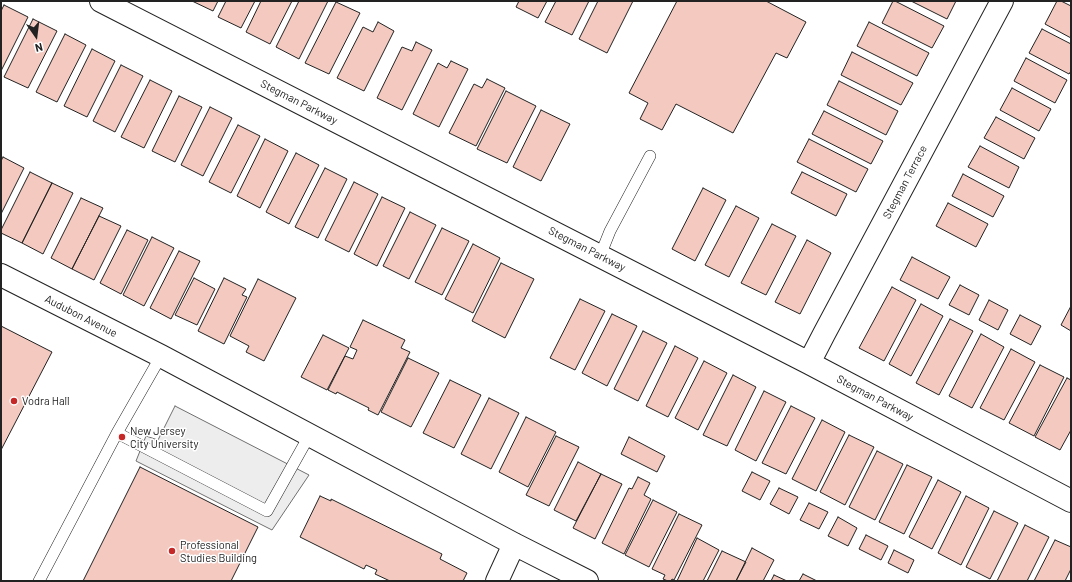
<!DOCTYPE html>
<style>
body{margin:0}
#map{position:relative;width:1072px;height:582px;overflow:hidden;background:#fff;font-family:Barlow,sans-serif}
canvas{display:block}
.frame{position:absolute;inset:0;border:2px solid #222;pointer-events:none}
.north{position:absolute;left:16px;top:16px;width:40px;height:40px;-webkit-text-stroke:3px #fff;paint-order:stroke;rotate:166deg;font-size:11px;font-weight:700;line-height:16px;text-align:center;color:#222}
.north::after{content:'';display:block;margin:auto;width:14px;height:18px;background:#222;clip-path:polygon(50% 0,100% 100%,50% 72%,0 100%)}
</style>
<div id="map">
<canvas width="1072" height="582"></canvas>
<div class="frame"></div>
<div class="north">N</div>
</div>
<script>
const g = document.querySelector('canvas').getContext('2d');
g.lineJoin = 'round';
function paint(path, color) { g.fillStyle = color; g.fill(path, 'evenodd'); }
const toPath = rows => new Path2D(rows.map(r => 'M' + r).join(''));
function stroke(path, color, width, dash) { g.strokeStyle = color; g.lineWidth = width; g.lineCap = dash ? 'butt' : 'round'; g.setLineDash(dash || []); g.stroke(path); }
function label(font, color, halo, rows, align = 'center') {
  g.font = font + ' Barlow,sans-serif'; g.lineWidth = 3; g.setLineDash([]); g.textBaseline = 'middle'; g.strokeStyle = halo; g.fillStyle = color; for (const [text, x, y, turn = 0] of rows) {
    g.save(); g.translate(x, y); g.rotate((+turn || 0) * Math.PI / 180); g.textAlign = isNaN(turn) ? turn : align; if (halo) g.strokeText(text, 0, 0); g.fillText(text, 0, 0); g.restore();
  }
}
const parking = toPath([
 [175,406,309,475,272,530,136,461,146,436,158,440,175,406]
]);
paint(parking, '#ededed');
stroke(parking, '#6f6f6f', 1);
const building = toPath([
 [192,1,218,1,213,11,192,1],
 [226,1,255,1,241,28,218,17,226,1],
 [261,1,292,1,270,44,246,32,261,1],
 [299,1,328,1,299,59,276,47,299,1],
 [519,1,547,1,538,18,516,7,519,1],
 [556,1,589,1,572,35,545,22,556,1],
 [598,1,633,1,607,53,579,39,598,1],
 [677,1,766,1,806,22,787,58,776,53,733,133,676,104,662,130,640,119,648,103,629,93,677,1],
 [893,1,895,1,944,26,932,48,882,23,893,1],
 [911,1,956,1,947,19,911,1],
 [1057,1,1061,1,1071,6,1071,38,1045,24,1057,1],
 [336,2,360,13,329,74,305,63,336,2],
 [4,5,28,17,1,71,1,11,4,5],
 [33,19,57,31,28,88,4,77,33,19],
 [378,22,394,31,364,91,337,78,363,27,373,32,378,22],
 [869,22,929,53,917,76,857,46,869,22],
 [1042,29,1071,44,1071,71,1069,74,1029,53,1042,29],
 [65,34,86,45,57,102,36,92,65,34],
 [416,42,432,50,402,110,377,98,402,47,412,51,416,42],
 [92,49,115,61,87,117,64,106,92,49],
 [852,52,913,83,901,105,841,75,852,52],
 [1026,58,1067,80,1055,103,1014,81,1026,58],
 [451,61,468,69,439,127,413,114,438,63,447,68,451,61],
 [121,65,143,76,115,132,93,121,121,65],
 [487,79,505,88,476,146,449,133,474,84,482,88,487,79],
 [150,80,172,91,144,148,121,137,150,80],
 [839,81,898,111,886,135,827,105,839,81],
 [1012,88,1051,109,1039,131,1000,110,1012,88],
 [506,91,536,106,507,163,477,149,506,91],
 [179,96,202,107,175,162,152,151,179,96],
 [210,107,232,118,203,176,181,165,210,107],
 [541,110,570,124,541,181,513,167,541,110],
 [824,111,883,141,871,164,812,134,824,111],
 [996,117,1035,138,1024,159,984,138,996,117],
 [238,125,260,136,231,193,209,182,238,125],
 [265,139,288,151,260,208,237,196,265,139],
 [809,139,868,169,856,192,797,162,809,139],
 [980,146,1019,167,1009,188,968,167,980,146],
 [296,153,319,165,289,224,266,212,296,153],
 [3,157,24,168,1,214,1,161,3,157],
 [325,168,347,179,318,238,295,227,325,168],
 [30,172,52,183,22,243,1,233,1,230,30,172],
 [802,172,847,194,836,216,791,193,802,172],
 [963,174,1004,196,993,217,952,196,963,174],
 [354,182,378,194,349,252,325,240,354,182],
 [52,183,73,193,43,254,22,243,52,183],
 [703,188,726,200,695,261,672,249,703,188],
 [382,197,405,208,377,266,354,254,382,197],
 [81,198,103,208,72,269,51,258,81,198],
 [948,203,988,224,976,247,936,226,948,203],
 [736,206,759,218,729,277,705,265,736,206],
 [410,212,436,225,409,279,383,266,410,212],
 [99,216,121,226,94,280,72,269,99,216],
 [772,224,796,236,766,295,741,283,772,224],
 [442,228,469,241,442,295,415,282,442,228],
 [127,230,148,240,121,294,100,283,127,230],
 [152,237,174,248,144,306,123,295,152,237],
 [807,240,831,253,800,314,775,302,807,240],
 [473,244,500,258,473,313,445,299,473,244],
 [179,251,200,261,171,319,150,308,179,251],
 [912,257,950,277,938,299,900,280,912,257],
 [501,263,534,279,505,338,472,321,501,263],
 [194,278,215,289,197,325,175,315,194,278],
 [224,278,246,289,242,295,247,297,224,344,198,331,224,278],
 [258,279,296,298,264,361,246,352,249,346,230,336,258,279],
 [960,285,979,295,969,315,949,305,960,285],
 [892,287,916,300,884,361,859,348,892,287],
 [580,299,605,311,575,370,550,358,580,299],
 [989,300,1008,310,998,330,979,320,989,300],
 [921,304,943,316,911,376,889,364,921,304],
 [1071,306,1071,331,1061,325,1071,306],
 [612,314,637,326,607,386,582,373,612,314],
 [1020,315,1041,326,1031,345,1010,334,1020,315],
 [950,319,973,331,939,395,916,383,950,319],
 [363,320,405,340,401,348,410,352,378,415,368,410,369,408,337,392,336,394,328,390,345,356,353,359,357,350,350,347,363,320],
 [1,326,52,352,1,450,1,326],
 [643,331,667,343,638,401,614,389,643,331],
 [981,334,1004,347,972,408,949,396,981,334],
 [323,335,349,348,327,390,301,377,323,335],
 [675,346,698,358,668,417,646,406,675,346],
 [1011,349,1035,362,1004,420,980,408,1011,349],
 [408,358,439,373,411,427,381,412,408,358],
 [704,361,727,373,698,430,675,418,704,361],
 [1040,365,1064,377,1034,436,1009,423,1040,365],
 [733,375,756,387,727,446,703,435,733,375],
 [1067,378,1071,380,1071,430,1060,450,1035,437,1067,378],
 [450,380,481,395,454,448,423,433,450,380],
 [764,391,786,402,756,461,735,450,764,391],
 [489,398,519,413,491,469,461,454,489,398],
 [791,406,815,418,786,474,762,463,791,406],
 [526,417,556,432,528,487,499,472,526,417],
 [822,420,845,432,816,491,792,479,822,420],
 [849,435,874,447,845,505,820,492,849,435],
 [556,436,579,447,549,506,526,495,556,436],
 [629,437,665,456,657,472,621,454,629,437],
 [877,451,903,464,875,520,849,507,877,451],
 [578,462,601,474,576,521,554,510,578,462],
 [907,465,932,477,904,534,879,522,907,465],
 [140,467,258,527,231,581,83,581,140,467],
 [752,472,770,481,760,500,742,491,752,472],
 [601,474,622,484,595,539,573,528,601,474],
 [638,477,650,483,644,495,651,499,624,554,602,543,629,488,632,489,638,477],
 [938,480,961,492,932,549,909,537,938,480],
 [779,488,798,497,789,514,770,504,779,488],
 [320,496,331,501,331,499,442,554,440,559,467,573,463,581,390,581,375,574,377,570,366,565,364,569,300,537,320,496],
 [966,496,989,508,961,565,938,553,966,496],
 [653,500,677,512,649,567,625,555,653,500],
 [809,503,828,512,819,529,800,520,809,503],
 [994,511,1018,523,990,579,966,567,994,511],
 [679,514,702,525,674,580,672,579,671,581,668,581,663,579,665,575,652,569,679,514],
 [838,517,857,528,848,546,828,536,838,517],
 [1025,525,1049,537,1027,581,997,581,1025,525],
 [866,535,888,546,881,560,859,549,866,535],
 [697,538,719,550,703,581,677,581,697,538],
 [1055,540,1071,547,1071,569,1065,581,1034,581,1055,540],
 [752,548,774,560,763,581,736,581,752,548],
 [894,550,914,560,908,573,888,563,894,550],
 [722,551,746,562,736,581,707,581,722,551],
 [803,574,817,581,799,581,803,574],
 [774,575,787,581,771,581,774,575]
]);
paint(building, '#f3c9c0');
stroke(building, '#222', 1);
const service = toPath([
 [600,256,610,231,650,156],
 [117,433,267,511,309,436],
 [39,581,117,433,161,356]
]);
const minor = toPath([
 [101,1,809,363,1071,501],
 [1,275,161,356,514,544,587,581],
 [809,363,824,334,1002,1],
 [497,581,514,544]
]);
stroke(service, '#222', 12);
stroke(minor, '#222', 24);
stroke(service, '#fff', 11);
stroke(minor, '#fff', 22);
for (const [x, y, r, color] of [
 [14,401,4,"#c62828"],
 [122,437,4,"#c62828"],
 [172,551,4,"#c62828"]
]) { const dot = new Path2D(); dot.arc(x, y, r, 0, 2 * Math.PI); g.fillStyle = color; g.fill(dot); stroke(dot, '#fff', 1.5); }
label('11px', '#222', '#fff', [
 ["Stegman Parkway",299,102,27],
 ["Stegman Terrace",905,182,-62],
 ["Stegman Parkway",587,249,27],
 ["Audubon Avenue",81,316,27],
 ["Stegman Parkway",875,398,28]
]);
label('11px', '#222', '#fff', [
 ["Vodra Hall",22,401],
 ["New Jersey",130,431],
 ["City University",130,444],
 ["Professional",180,545],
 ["Studies Building",180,558]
], 'left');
</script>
